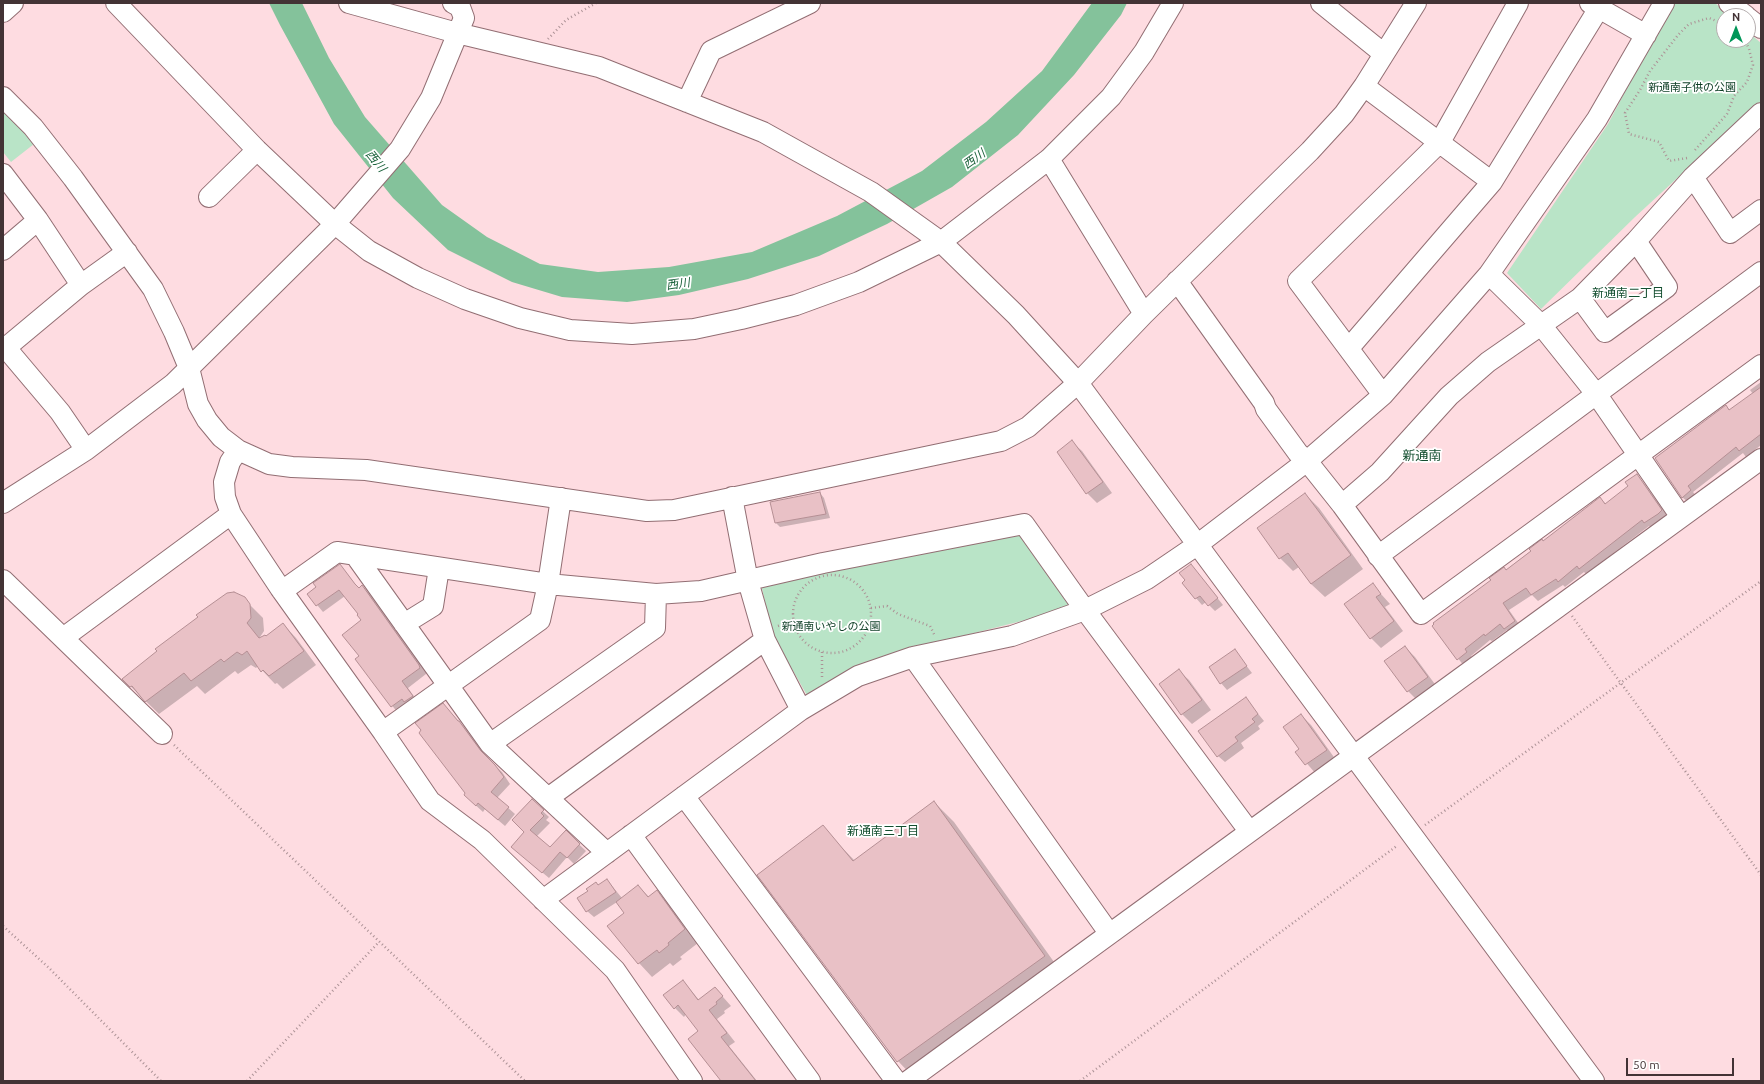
<!DOCTYPE html>
<meta charset="utf-8">
<style>
body{margin:0}
#map{position:relative;width:1764px;height:1084px;overflow:hidden;background:#fedce1;font-family:Ubuntu,sans-serif}
canvas{display:block}
.frame{position:absolute;inset:0;border:4px solid #433335;pointer-events:none}
.north{position:absolute;left:1716px;top:8px;width:40px;height:40px;box-sizing:border-box;background:#fff;border:1px solid #b4adae;border-radius:50%;rotate:0deg;font-size:11px;font-weight:700;line-height:16px;text-align:center;color:#433335}
.north::after{content:'';display:block;margin:auto;width:14px;height:18px;background:#009658;clip-path:polygon(50% 0,100% 100%,50% 72%,0 100%)}
.scale{position:absolute;left:1626px;top:1058px;width:108px;height:18px;box-sizing:border-box;border:2px solid #433335;border-top:0;padding-left:5px;font-size:12px;line-height:14px;white-space:nowrap;color:#433335;-webkit-text-stroke:3px #fff;paint-order:stroke}
</style>
<div id="map">
<canvas width="1764" height="1084"></canvas>
<div class="frame"></div>
<div class="north">N</div>
<div class="scale">50 m</div>
</div>
<script>
const g = document.querySelector('canvas').getContext('2d');
g.lineJoin = 'round';
function paint(path, color) { g.fillStyle = color; g.fill(path, 'evenodd'); }
const toPath = rows => new Path2D(rows.map(r => 'M' + r).join(''));
function stroke(path, color, width, dash) { g.strokeStyle = color; g.lineWidth = width; g.lineCap = dash ? 'butt' : 'round'; g.setLineDash(dash || []); g.stroke(path); }
function label(font, color, halo, rows, align = 'center') {
  g.font = font + ' Ubuntu,"Noto Sans JP",sans-serif'; g.lineWidth = 3.5; g.setLineDash([]); g.textBaseline = 'middle'; g.strokeStyle = halo; g.fillStyle = color; for (const [text, x, y, turn = 0] of rows) {
    g.save(); g.translate(x, y); g.rotate((+turn || 0) * Math.PI / 180); g.textAlign = isNaN(turn) ? turn : align; if (halo) g.strokeText(text, 0, 0); g.fillText(text, 0, 0); g.restore();
  }
}
paint(toPath([
 [1675,3,1715,3,1730,16,1724,16,1724,40,1748,40,1748,32,1761,43,1761,101,1635,217,1541,309,1507,273,1608,124,1665,16],
 [3,108,34,144,11,162,3,152],
 [1022,528,1077,607,911,649,808,697,772,634,761,584]
]), '#b9e4c7');
paint(toPath([
 [269,3,302,3,329,58,365,117,442,205,487,237,540,264,598,272,669,267,752,252,837,216,922,171,986,122,1042,71,1092,3,1127,3,1121,15,1074,75,1018,135,952,187,887,224,819,256,748,279,679,295,627,302,562,297,512,282,448,250,393,198,334,124,280,25]
]), '#84c29b');
paint(toPath([
 [1761,382,1761,445,1746,457,1743,453,1693,492,1697,497,1689,503,1682,497,1726,406,1730,410,1753,394,1750,390],
 [1072,442,1082,451,1112,493,1097,503,1087,493,1058,452],
 [1637,476,1643,482,1668,516,1652,529,1649,526,1586,574,1584,572,1565,587,1563,585,1538,601,1532,595,1509,610,1521,627,1511,635,1507,630,1492,641,1490,640,1471,656,1473,659,1464,666,1433,626,1600,498,1606,504,1629,487],
 [820,493,824,498,830,518,780,527,776,523],
 [1305,494,1319,508,1363,569,1325,597,1311,584,1299,567,1293,571,1280,558],
 [340,565,359,589,362,586,369,593,426,672,426,674,408,688,418,702,398,713,356,660,360,656,362,620,360,614,345,596,323,612,308,594],
 [1191,565,1223,605,1215,611,1206,602,1202,605,1183,583,1187,580],
 [1372,584,1390,604,1385,607,1403,631,1381,648,1371,638],
 [240,595,263,618,264,631,260,637,261,638,266,637,283,624,296,638,316,665,283,689,277,683,275,684,258,666,256,668,251,665,238,674,235,671,205,694,197,686,159,714,123,679],
 [1405,647,1415,657,1437,687,1418,701,1408,691,1386,661],
 [1235,651,1252,673,1227,690,1221,683],
 [1179,671,1189,680,1211,710,1192,724,1182,714],
 [1246,699,1264,721,1258,726,1260,729,1241,743,1244,748,1225,762,1218,756],
 [443,704,465,728,486,757,502,772,510,784,497,798,515,814,505,826,485,809,483,812,471,801,466,793],
 [1301,715,1311,725,1336,760,1316,774,1297,752,1301,749],
 [532,801,549,817,546,820,550,823,536,837,550,848,566,832,586,851,574,864,567,857,549,878,519,853,526,832],
 [934,802,954,822,1064,976,917,1081,898,1061,822,827,855,861],
 [607,880,622,898,638,886,649,897,657,892,670,905,698,943,680,957,682,959,673,966,670,963,652,977,639,963,609,926,626,913,617,902,594,917,587,911,598,886],
 [683,981,699,1000,715,988,731,1006,724,1011,725,1013,717,1019,735,1042,729,1046,757,1081,723,1081,699,1031,686,1014,684,1017,675,1008]
]), '#0003');
const building = toPath([
 [1761,387,1761,434,1739,451,1736,447,1688,486,1691,490,1682,498,1655,458,1726,405,1729,410,1761,387],
 [1072,440,1103,482,1086,494,1057,452,1072,440],
 [1637,474,1662,510,1658,514,1644,523,1642,520,1579,569,1577,566,1558,582,1556,579,1531,595,1526,588,1503,603,1515,621,1504,629,1500,624,1485,636,1484,634,1465,649,1467,652,1457,660,1432,626,1434,624,1433,623,1491,580,1489,578,1504,567,1506,570,1531,551,1529,549,1542,539,1543,541,1600,497,1605,504,1628,486,1625,482,1637,474],
 [820,492,826,514,775,523,770,502,820,492],
 [1305,493,1351,555,1311,584,1288,553,1279,559,1257,528,1305,493],
 [340,564,355,584,359,588,362,585,419,665,420,668,402,681,413,696,404,702,402,699,391,707,355,659,359,656,342,635,361,620,357,615,358,614,339,590,316,606,307,594,316,587,313,583,340,564],
 [1191,564,1218,598,1208,606,1200,596,1195,599,1182,583,1185,580,1179,573,1191,564],
 [1373,583,1381,594,1376,597,1394,621,1370,639,1344,604,1373,583],
 [234,592,245,597,250,604,251,618,247,623,259,638,265,635,266,636,283,623,304,651,269,676,263,670,261,672,247,651,242,655,237,652,224,662,221,659,191,681,184,673,145,702,132,686,130,687,122,679,157,651,155,649,198,617,196,615,227,593,234,592],
 [1405,646,1428,677,1407,692,1384,661,1405,646],
 [1235,649,1247,666,1220,684,1209,667,1235,649],
 [1179,669,1202,700,1181,715,1159,684,1179,669],
 [1246,697,1258,714,1252,719,1255,722,1235,737,1238,741,1217,757,1198,731,1246,697],
 [443,703,458,721,459,721,481,751,495,765,504,777,491,792,509,807,498,820,478,803,476,806,464,795,465,793,419,733,421,730,415,723,443,703],
 [1301,714,1327,750,1305,765,1295,752,1299,749,1283,727,1301,714],
 [532,799,544,810,541,813,544,816,530,830,550,847,566,830,580,844,567,858,560,852,542,873,511,847,524,832,512,820,532,799],
 [934,801,1045,956,897,1062,757,875,823,825,853,861,934,801],
 [607,879,616,892,586,912,577,898,588,891,586,889,596,882,598,885,607,879],
 [638,885,648,897,657,890,685,929,668,943,669,945,659,953,657,950,638,964,607,926,624,913,616,902,638,885],
 [683,980,698,1000,715,987,723,996,716,1002,717,1004,709,1010,727,1033,721,1037,756,1081,721,1081,688,1039,698,1031,678,1005,674,1009,663,995,683,980]
]);
paint(building, '#e9c1c6');
stroke(building, '#b58f94', 1);
const minor = toPath([
 [116,3,257,150,335,224,369,251,418,278,465,299,520,318,570,330,632,334,694,329,741,319,796,305,859,282,941,242,1049,159,1111,97,1144,52,1173,3],
 [349,3,457,33,599,67,763,132,871,192,941,242,1016,315,1078,383,1594,1081],
 [1321,3,1384,54],
 [1590,3,1646,35],
 [1729,3,1746,16],
 [3,12,13,3],
 [1748,18,1761,28],
 [1364,86,1492,182],
 [3,97,33,127,73,178,153,289,174,332,189,368,198,404,207,420,221,437,238,450,269,464,292,467,366,470,647,511,674,510,1001,441,1028,427,1078,383,1144,314,1310,151,1344,114,1364,86,1416,3],
 [687,102,711,51,810,3],
 [1049,159,1144,314],
 [3,174,38,220,81,285],
 [1693,177,1730,233,1761,210],
 [209,197,257,150],
 [3,250,38,220],
 [1489,274,1541,325,1597,395,1681,517],
 [1177,281,1264,403,1266,409,1298,453,1307,461,1342,505,1421,614,1761,365],
 [1580,298,1605,332,1667,287,1636,241],
 [6,348,60,412,86,450],
 [1349,348,1492,182,1599,8],
 [3,350,81,285,127,252],
 [1383,395,1298,281,1440,142,1518,3],
 [238,450,230,462,224,482,225,497,231,514,280,588,383,732,430,801,482,840,615,970,692,1081],
 [732,497,748,581,765,640,801,710],
 [3,503,86,450,173,384,335,224,400,149,431,98,464,18,460,7,453,3],
 [1342,505,1380,472,1449,396,1488,362,1580,298,1636,241,1693,177,1761,113],
 [355,555,490,744,607,853],
 [1378,556,1761,272],
 [3,580,162,734],
 [282,591,337,552,548,584,656,594,701,591,823,563,1024,524,1085,610,1249,831],
 [404,624,433,606,439,568],
 [63,638,231,514],
 [913,657,1109,933],
 [383,732,540,620,548,584,561,498],
 [490,744,655,628,656,594],
 [684,796,896,1081],
 [548,798,765,640],
 [631,835,810,1081],
 [543,900,801,710,858,676,913,657,1012,636,1085,610,1147,579,1197,545,1307,461,1383,395,1489,274,1597,119,1664,3],
 [908,1081,1761,459]
]);
stroke(minor, '#926e73', 22);
stroke(toPath([
 [548,39,566,20,596,3],
 [1695,150,1727,114,1734,96,1747,82,1753,65,1749,49,1745,40],
 [1687,158,1669,161,1659,142,1629,134,1625,113,1640,90,1650,71,1678,35,1689,24,1709,18,1724,24],
 '793 614a39 39 0 1 1 78 0a39 39 0 1 1-78 0Z',
 [871,608,887,606,898,614,930,626,935,636],
 [1572,616,1761,875],
 [778,626,793,621],
 [822,652,822,677],
 [174,745,525,1081],
 [1425,825,1761,581],
 [3,926,49,968,161,1081],
 [247,1081,379,942],
 [1080,1081,1398,845]
]), '#ac9296', 2.5, [1, 3]);
stroke(minor, '#fff', 20);
label('11px', '#0c3d24', '#fff', [
 ["新通南子供の公園",1692,87],
 ["新通南いやしの公園",831,626]
]);
label('italic 12px', '#1e643e', '#fff', [
 ["西川",974,159,-35],
 ["西川",376,161,51],
 ["西川",678,284,-8]
]);
label('12px', '#134e2f', '#fff', [
 ["新通南二丁目",1628,293],
 ["新通南三丁目",883,831]
]);
label('13px', '#134e2f', '#fff', [
 ["新通南",1422,456]
]);
</script>
